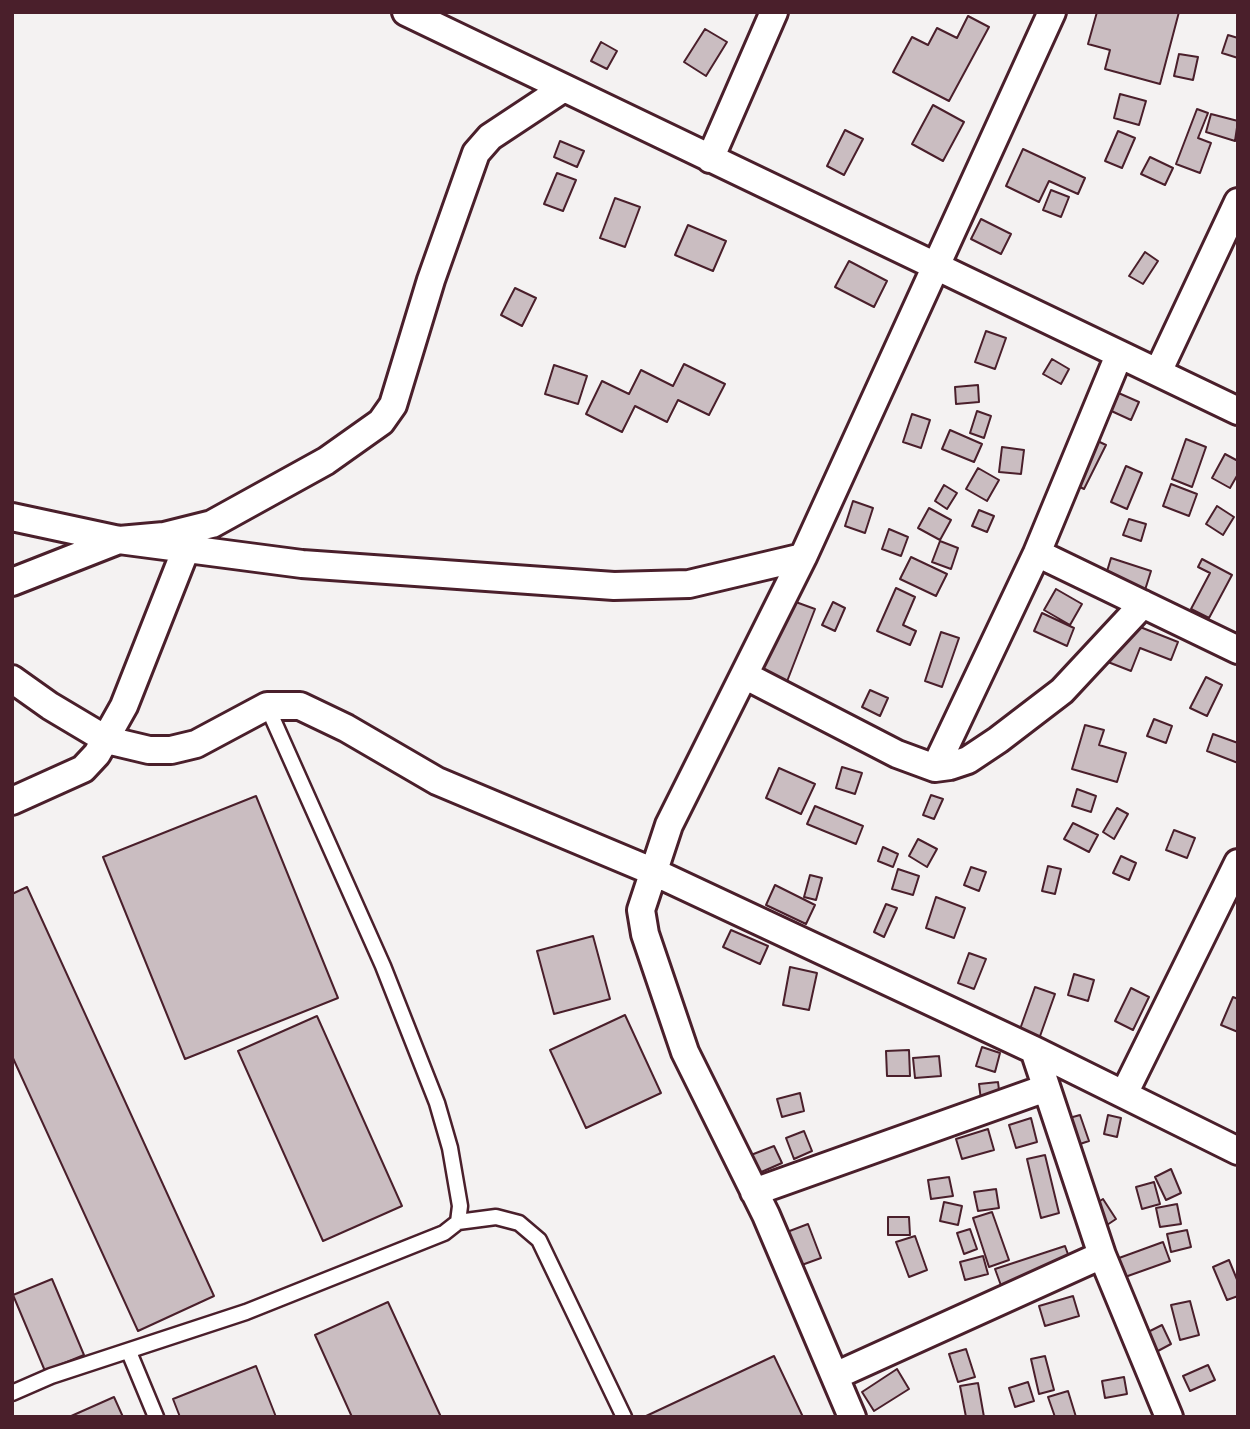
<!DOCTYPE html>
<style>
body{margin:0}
#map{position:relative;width:1250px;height:1429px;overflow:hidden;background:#f4f2f2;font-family:"Comic Neue",sans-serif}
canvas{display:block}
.frame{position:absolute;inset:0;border:14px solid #4a1f2b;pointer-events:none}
</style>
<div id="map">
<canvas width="1250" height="1429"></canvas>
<div class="frame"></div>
</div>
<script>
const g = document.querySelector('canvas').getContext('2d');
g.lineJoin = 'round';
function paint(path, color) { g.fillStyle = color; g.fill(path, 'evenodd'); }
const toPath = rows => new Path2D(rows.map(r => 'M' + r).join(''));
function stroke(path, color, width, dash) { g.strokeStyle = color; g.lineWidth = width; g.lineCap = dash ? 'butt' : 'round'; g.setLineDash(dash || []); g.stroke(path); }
const building = toPath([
 [1097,12,1179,12,1160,84,1105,69,1110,50,1088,44,1097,12],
 [968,16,989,27,949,101,893,72,912,37,928,45,937,28,957,38,968,16],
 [705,29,727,42,706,76,684,62,705,29],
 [1228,35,1238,38,1238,58,1222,53,1228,35],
 [601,42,617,51,607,69,591,61,601,42],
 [1179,54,1198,57,1193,80,1174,76,1179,54],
 [1120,94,1146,101,1139,125,1114,118,1120,94],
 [933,105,964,122,943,161,912,144,933,105],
 [1197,109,1208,113,1198,138,1211,143,1200,173,1176,164,1197,109],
 [1211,114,1238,121,1235,141,1206,132,1211,114],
 [845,130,863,139,844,175,827,166,845,130],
 [1118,131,1135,138,1122,168,1105,161,1118,131],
 [560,141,584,151,577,167,554,157,560,141],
 [1023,149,1085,178,1078,194,1049,181,1039,202,1006,186,1023,149],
 [1150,157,1173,168,1165,185,1141,174,1150,157],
 [557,173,576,180,563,211,544,204,557,173],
 [1051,190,1069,197,1061,217,1043,210,1051,190],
 [615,198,640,207,625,247,600,238,615,198],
 [981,219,1011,234,1001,254,971,239,981,219],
 [688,225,726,241,713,271,675,255,688,225],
 [1145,252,1158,261,1143,284,1129,276,1145,252],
 [849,261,887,281,874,307,835,287,849,261],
 [515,288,536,298,522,326,501,315,515,288],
 [986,331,1006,338,995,369,975,362,986,331],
 [1052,359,1069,369,1061,384,1043,374,1052,359],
 [684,364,725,384,709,415,678,400,667,422,635,406,622,432,586,414,602,381,629,394,641,370,673,386,684,364],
 [554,365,587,376,578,404,545,394,554,365],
 [978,385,979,402,956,404,955,387,978,385],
 [1114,391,1139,402,1131,420,1107,409,1114,391],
 [977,411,991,416,984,438,970,433,977,411],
 [912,414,930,420,921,448,903,442,912,414],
 [950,430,982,444,974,462,942,449,950,430],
 [1087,436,1106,445,1084,489,1066,480,1087,436],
 [1186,439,1206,447,1192,487,1172,479,1186,439],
 [1002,447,1024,450,1021,474,999,472,1002,447],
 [1225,454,1238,461,1238,474,1230,488,1212,478,1225,454],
 [1126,466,1142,473,1127,509,1111,502,1126,466],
 [978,468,999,480,987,501,966,489,978,468],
 [1171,484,1197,494,1189,516,1163,506,1171,484],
 [944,485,957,493,947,509,935,501,944,485],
 [853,501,873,508,865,533,845,526,853,501],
 [1217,506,1234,517,1223,535,1206,524,1217,506],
 [929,508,951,520,940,540,918,528,929,508],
 [979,510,994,516,987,532,972,526,979,510],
 [1129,519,1146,524,1141,541,1123,535,1129,519],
 [889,529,908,537,901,556,882,549,889,529],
 [940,541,958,548,951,569,932,562,940,541],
 [911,557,947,574,936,596,900,579,911,557],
 [1111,558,1151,571,1145,590,1105,578,1111,558],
 [1202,559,1232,575,1209,618,1191,609,1210,573,1198,567,1202,559],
 [896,588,915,597,903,625,916,631,910,645,877,631,896,588],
 [1056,589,1082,604,1070,625,1044,610,1056,589],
 [782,597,815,609,786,684,753,672,782,597],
 [833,602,845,608,835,631,822,625,833,602],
 [1042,613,1074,628,1067,646,1034,631,1042,613],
 [1125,621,1178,642,1171,660,1140,648,1131,671,1108,662,1125,621],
 [941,632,959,638,942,687,925,681,941,632],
 [1206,677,1222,685,1207,716,1190,708,1206,677],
 [870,690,888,698,880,716,862,707,870,690],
 [1154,719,1172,726,1166,743,1147,736,1154,719],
 [1085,725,1104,730,1099,745,1126,753,1117,782,1072,769,1085,725],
 [1213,734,1238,743,1238,763,1207,751,1213,734],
 [842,767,862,773,855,794,836,788,842,767],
 [779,768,815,784,801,814,766,798,779,768],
 [1077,789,1096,796,1091,812,1072,806,1077,789],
 [931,795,943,799,934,819,923,815,931,795],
 [256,796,338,998,185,1059,103,857,256,796],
 [815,806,863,826,856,844,807,824,815,806],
 [1117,808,1128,814,1114,839,1103,832,1117,808],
 [1073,823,1098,835,1089,852,1064,839,1073,823],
 [1174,830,1195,838,1187,858,1166,850,1174,830],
 [918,839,937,849,927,867,909,856,918,839],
 [883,847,898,854,893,867,878,861,883,847],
 [1121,856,1136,863,1129,880,1113,873,1121,856],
 [1048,866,1061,869,1055,894,1042,891,1048,866],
 [971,867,986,872,979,891,964,885,971,867],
 [898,869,919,876,913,895,892,889,898,869],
 [810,875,822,878,816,900,804,897,810,875],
 [775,885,815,905,806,924,766,905,775,885],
 [27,887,214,1296,138,1331,12,1056,12,894,27,887],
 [936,897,965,908,954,938,926,928,936,897],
 [886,904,897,908,884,937,874,932,886,904],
 [731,930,768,946,760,964,723,947,731,930],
 [593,936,610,999,554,1014,537,951,593,936],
 [969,953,986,959,974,989,958,983,969,953],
 [790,967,817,973,809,1010,783,1005,790,967],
 [1074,974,1094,980,1088,1001,1068,995,1074,974],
 [1035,987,1055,994,1039,1039,1019,1032,1035,987],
 [1131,988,1149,997,1133,1030,1115,1021,1131,988],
 [1233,997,1238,999,1238,1032,1221,1025,1233,997],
 [625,1015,661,1093,586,1128,550,1050,625,1015],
 [317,1016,402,1206,323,1241,238,1051,317,1016],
 [982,1047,1000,1053,995,1072,976,1066,982,1047],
 [909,1050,910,1076,887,1076,886,1051,909,1050],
 [939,1056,941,1076,915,1078,913,1058,939,1056],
 [998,1082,1000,1098,981,1100,979,1084,998,1082],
 [800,1093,804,1111,782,1117,777,1099,800,1093],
 [1080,1115,1089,1141,1071,1147,1062,1120,1080,1115],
 [1108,1115,1121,1118,1117,1137,1104,1134,1108,1115],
 [1031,1118,1037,1142,1016,1148,1009,1125,1031,1118],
 [988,1129,994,1150,962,1159,956,1139,988,1129],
 [804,1131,812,1151,794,1159,786,1138,804,1131],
 [774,1146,782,1163,759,1173,751,1155,774,1146],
 [1045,1155,1059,1213,1041,1218,1027,1159,1045,1155],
 [1171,1169,1181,1193,1166,1200,1155,1177,1171,1169],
 [949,1177,953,1196,931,1199,928,1180,949,1177],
 [1154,1182,1160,1204,1142,1209,1136,1187,1154,1182],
 [996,1189,999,1208,978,1211,974,1192,996,1189],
 [1103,1199,1116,1219,1101,1229,1087,1209,1103,1199],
 [944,1202,962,1206,958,1225,940,1221,944,1202],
 [1177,1204,1181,1224,1160,1227,1156,1208,1177,1204],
 [992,1212,1009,1260,989,1267,973,1218,992,1212],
 [888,1217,909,1217,910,1235,888,1235,888,1217],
 [808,1224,821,1258,799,1266,787,1232,808,1224],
 [970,1229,977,1249,964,1254,957,1233,970,1229],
 [1187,1230,1191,1247,1171,1252,1167,1234,1187,1230],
 [915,1236,927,1270,909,1277,896,1242,915,1236],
 [1163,1242,1170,1261,1125,1277,1119,1258,1163,1242],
 [1065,1246,1073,1268,1003,1291,995,1269,1065,1246],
 [983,1256,988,1274,965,1280,960,1262,983,1256],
 [1229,1260,1238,1282,1238,1296,1227,1300,1213,1267,1229,1260],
 [52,1279,84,1355,45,1371,13,1295,52,1279],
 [1073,1296,1079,1316,1045,1326,1039,1306,1073,1296],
 [1190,1301,1199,1335,1180,1340,1171,1305,1190,1301],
 [388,1302,441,1417,352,1417,315,1335,388,1302],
 [1162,1325,1171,1344,1156,1352,1146,1333,1162,1325],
 [966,1349,975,1377,958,1382,949,1354,966,1349],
 [774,1356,803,1417,644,1417,774,1356],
 [1045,1356,1054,1390,1039,1394,1031,1359,1045,1356],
 [1208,1365,1215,1380,1190,1391,1183,1376,1208,1365],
 [256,1366,276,1417,180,1417,173,1399,256,1366],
 [897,1369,909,1389,874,1411,862,1392,897,1369],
 [1124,1377,1127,1394,1105,1398,1102,1381,1124,1377],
 [1028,1382,1034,1401,1015,1407,1009,1388,1028,1382],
 [978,1383,984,1417,966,1417,960,1386,978,1383],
 [1068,1391,1076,1417,1055,1417,1048,1397,1068,1391],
 [114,1397,123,1417,69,1417,114,1397]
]);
paint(building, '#cabdc1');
stroke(building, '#4a1f2b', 2);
const service = toPath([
 [267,706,383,966,437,1103,450,1148,460,1206,458,1222],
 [129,1352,156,1417],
 [12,1393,51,1376,246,1312,444,1233,458,1222,496,1217,519,1223,539,1240,624,1417]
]);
const minor = toPath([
 [406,12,1238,411],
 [710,159,774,12],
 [1158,372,1238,202],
 [12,517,119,540,302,564,614,586,689,584,803,557],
 [1037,553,1238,650],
 [12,582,119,540,164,536,212,524,326,461,381,422,393,405,431,280,476,153,490,137,564,88],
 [746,676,897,754,935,768,950,766,968,760,998,740,1062,691,1143,604],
 [12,679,50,706,107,740,149,750,171,750,196,744,267,706,300,706,346,728,437,781,654,872,1034,1050,1238,1151],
 [935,768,1037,553,1119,355],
 [12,801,83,769,97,754,124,706,186,549],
 [1034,1050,1102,1255,1169,1417],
 [1124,1094,1238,863],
 [754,1192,1046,1088],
 [835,1376,1102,1255],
 [852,1417,766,1215,685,1052,645,934,641,910,669,825,803,557,1052,12]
]);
stroke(service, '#4a1f2b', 19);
stroke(minor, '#4a1f2b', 32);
stroke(service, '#fff', 14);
stroke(minor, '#fff', 26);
</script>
